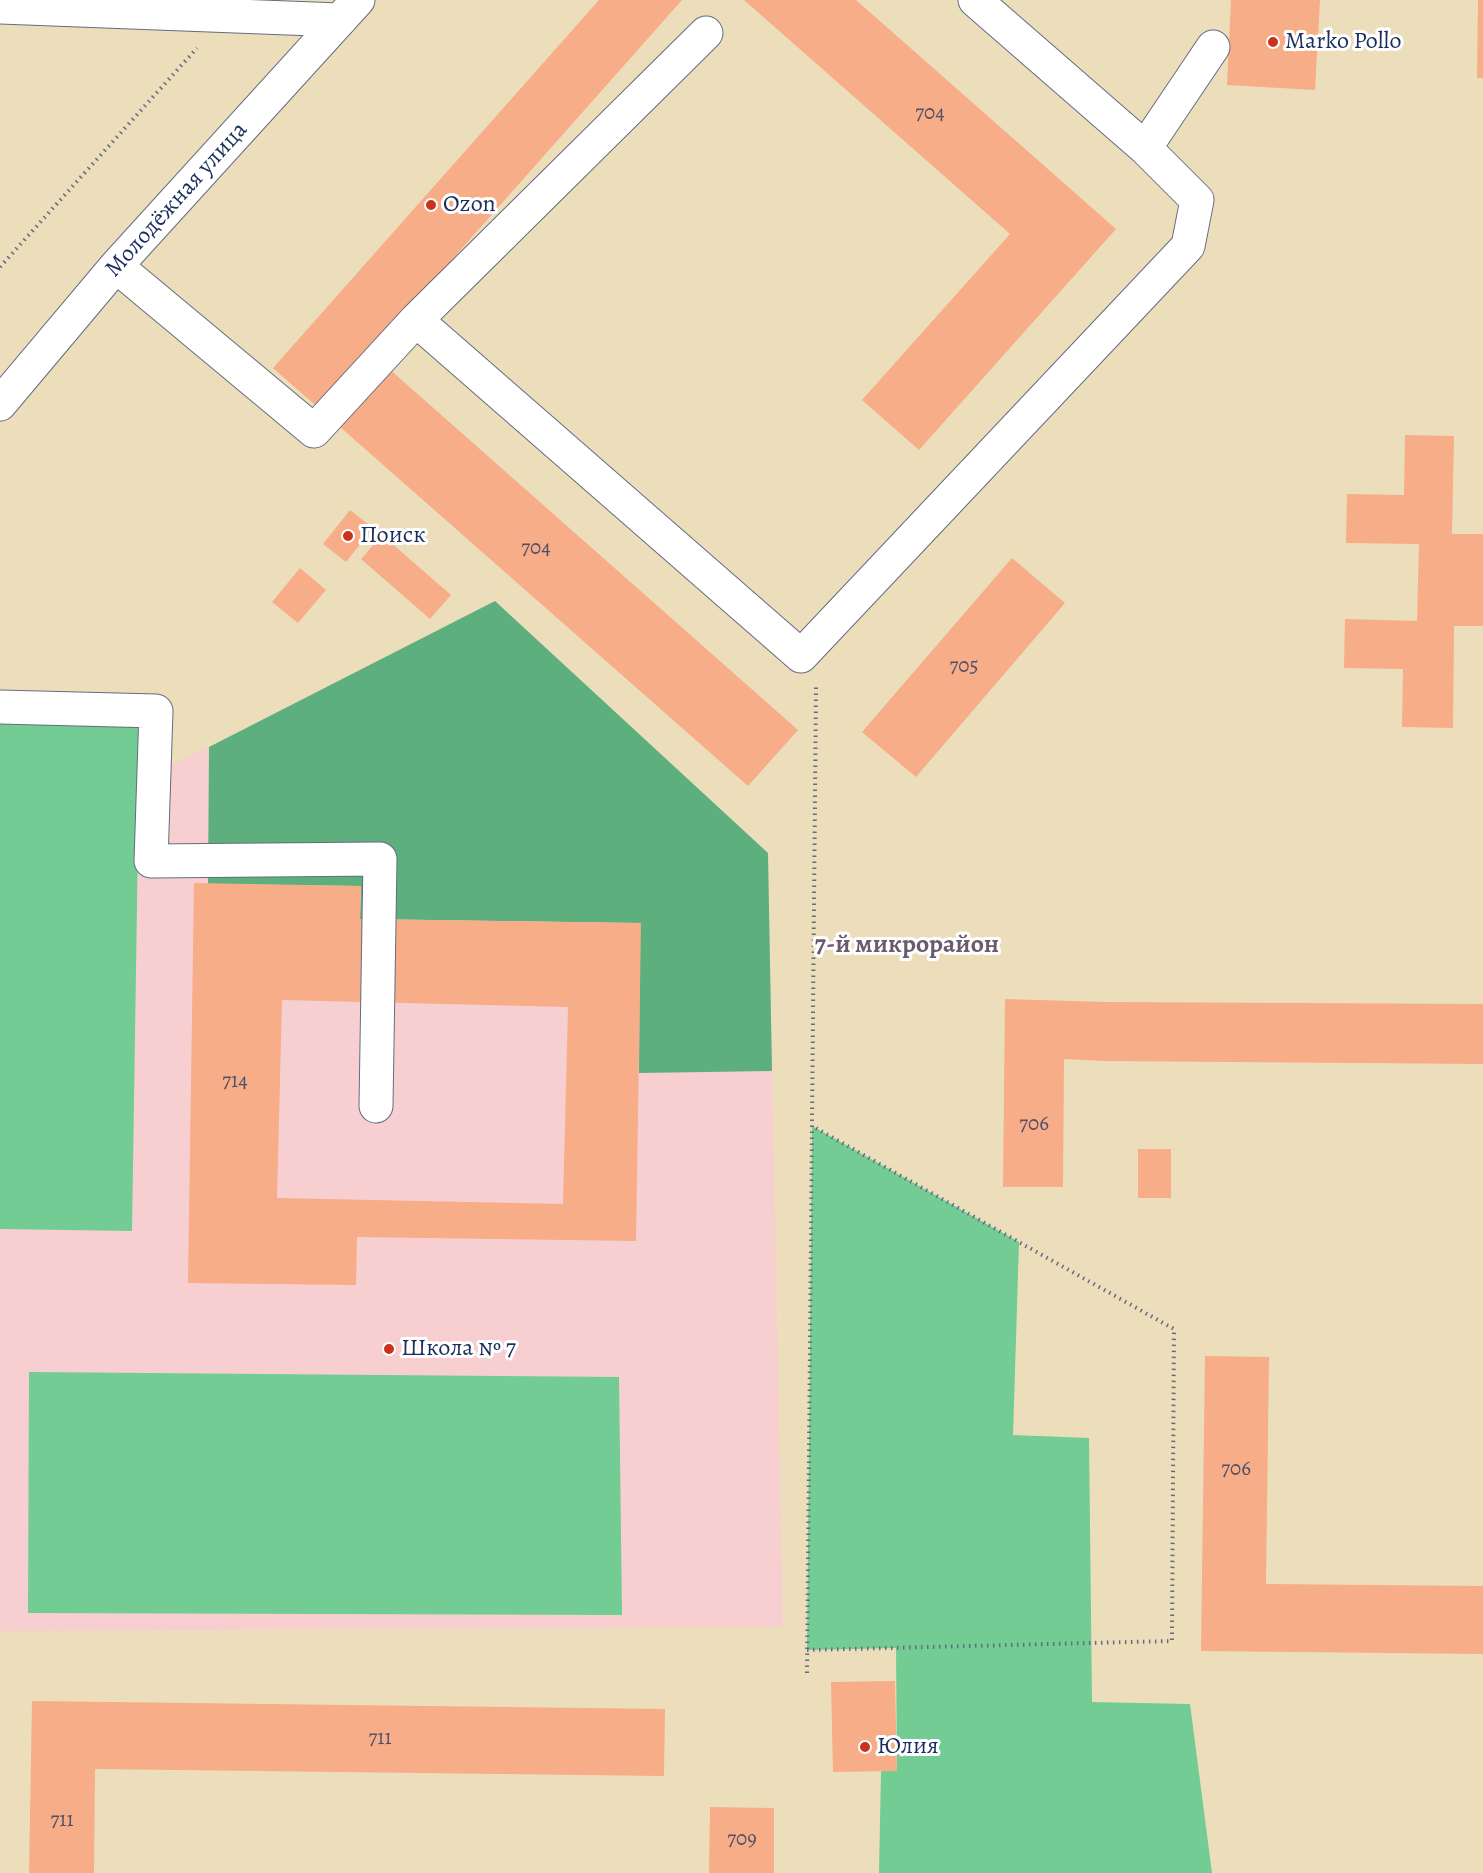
<!DOCTYPE html>
<meta charset="utf-8">
<style>
body{margin:0}
canvas{display:block;background:#ecdebb}
</style>
<canvas width="1483" height="1873"></canvas>
<script>
const g = document.querySelector('canvas').getContext('2d');
g.lineJoin = 'round';
function paint(path, color) { g.fillStyle = color; g.fill(path, 'evenodd'); }
const toPath = rows => new Path2D(rows.map(r => 'M' + r).join(''));
function stroke(path, color, width, dash) { g.strokeStyle = color; g.lineWidth = width; g.lineCap = dash ? 'butt' : 'round'; g.setLineDash(dash || []); g.stroke(path); }
function label(font, color, halo, rows, align = 'center') {
  g.font = font + ' Alegreya,serif'; g.lineWidth = 6; g.setLineDash([]); g.textBaseline = 'middle'; g.strokeStyle = halo; g.fillStyle = color; for (const [text, x, y, turn = 0] of rows) {
    g.save(); g.translate(x, y); g.rotate((+turn || 0) * Math.PI / 180); g.textAlign = isNaN(turn) ? turn : align; if (halo) g.strokeText(text, 0, 0); g.fillText(text, 0, 0); g.restore();
  }
}
paint(toPath([
 [495,601,768,853,783,1627,0,1631,0,847,209,747]
]), '#f7cfd0');
paint(toPath([
 [0,707,140,709,132,1231,0,1229],
 [812,1126,1019,1242,1013,1435,1089,1438,1092,1702,1190,1704,1212,1873,879,1873,881,1771,897,1771,896,1648,807,1650],
 [29,1372,619,1377,622,1615,28,1613]
]), '#72cc93');
paint(toPath([
 [495,601,768,853,772,1071,639,1073,640,923,360,919,361,886,208,884,209,747]
]), '#5db07d');
paint(toPath([
 [599,0,682,0,370,352,798,730,748,786,273,368],
 [744,0,856,0,1116,229,919,450,862,400,1010,234],
 [1231,0,1320,0,1315,90,1227,85],
 [1478,0,1483,0,1483,78,1477,78],
 [1405,435,1454,436,1452,534,1483,534,1483,626,1454,626,1453,728,1402,727,1403,669,1344,668,1345,619,1417,621,1419,544,1346,543,1347,494,1404,495],
 [350,510,373,528,346,562,323,544],
 [382,535,451,595,430,619,361,559],
 [1012,558,1065,603,916,777,862,732],
 [300,568,326,590,298,623,272,602],
 [194,883,361,886,360,919,641,923,636,1241,357,1237,356,1285,188,1283],
 [282,1000,568,1007,563,1204,277,1198],
 [1005,999,1106,1002,1483,1004,1483,1064,1105,1061,1064,1059,1063,1187,1003,1187],
 [1138,1149,1171,1149,1171,1198,1138,1198],
 [1205,1356,1269,1357,1266,1584,1483,1586,1483,1654,1201,1651],
 [895,1681,897,1771,833,1772,831,1682],
 [32,1701,665,1709,664,1776,95,1769,94,1873,29,1873],
 [710,1807,774,1808,774,1873,709,1873]
]), '#f6ad88');
const minor = toPath([
 [0,7,340,20],
 [1145,148,1213,47],
 [116,266,314,431,416,320,801,656,1188,246,1197,200,1145,148,975,0],
 [416,320,706,33],
 [0,404,116,266,358,0],
 [0,707,156,711,151,861,380,859,376,1106]
]);
stroke(minor, '#646c7f', 35);
stroke(toPath([
 [0,267,197,48],
 [807,1650,1172,1641,1174,1329,812,1126],
 [807,1673,816,687,814,684]
]), '#646c7f', 4, [1.5, 4.5]);
stroke(minor, '#fff', 33);
for (const [x, y, r, color] of [
 [1273,42,6,"#c8321e"],
 [431,205,6,"#c8321e"],
 [348,536,6,"#c8321e"],
 [389,1349,6,"#c8321e"],
 [865,1747,6,"#c8321e"]
]) { const dot = new Path2D(); dot.arc(x, y, r, 0, 2 * Math.PI); g.fillStyle = color; g.fill(dot); stroke(dot, '#fff', 2); }
label('21px', '#524e68', null, [
 ["704",930,114],
 ["704",536,549],
 ["705",964,667],
 ["714",235,1082],
 ["706",1034,1125],
 ["706",1236,1470],
 ["711",380,1739],
 ["711",62,1821],
 ["709",742,1840]
]);
label('24px', '#1b2f5e', '#fff', [
 ["Marko Pollo",1285,42],
 ["Ozon",443,205],
 ["Поиск",360,536],
 ["Школа № 7",401,1349],
 ["Юлия",877,1747]
], 'left');
label('24px', '#1b2f5e', '#fff', [
 ["Молодёжная улица",177,200,-48]
]);
label('bold 26px', '#685b6d', '#fff', [
 ["7-й микрорайон",907,946]
]);
</script>
